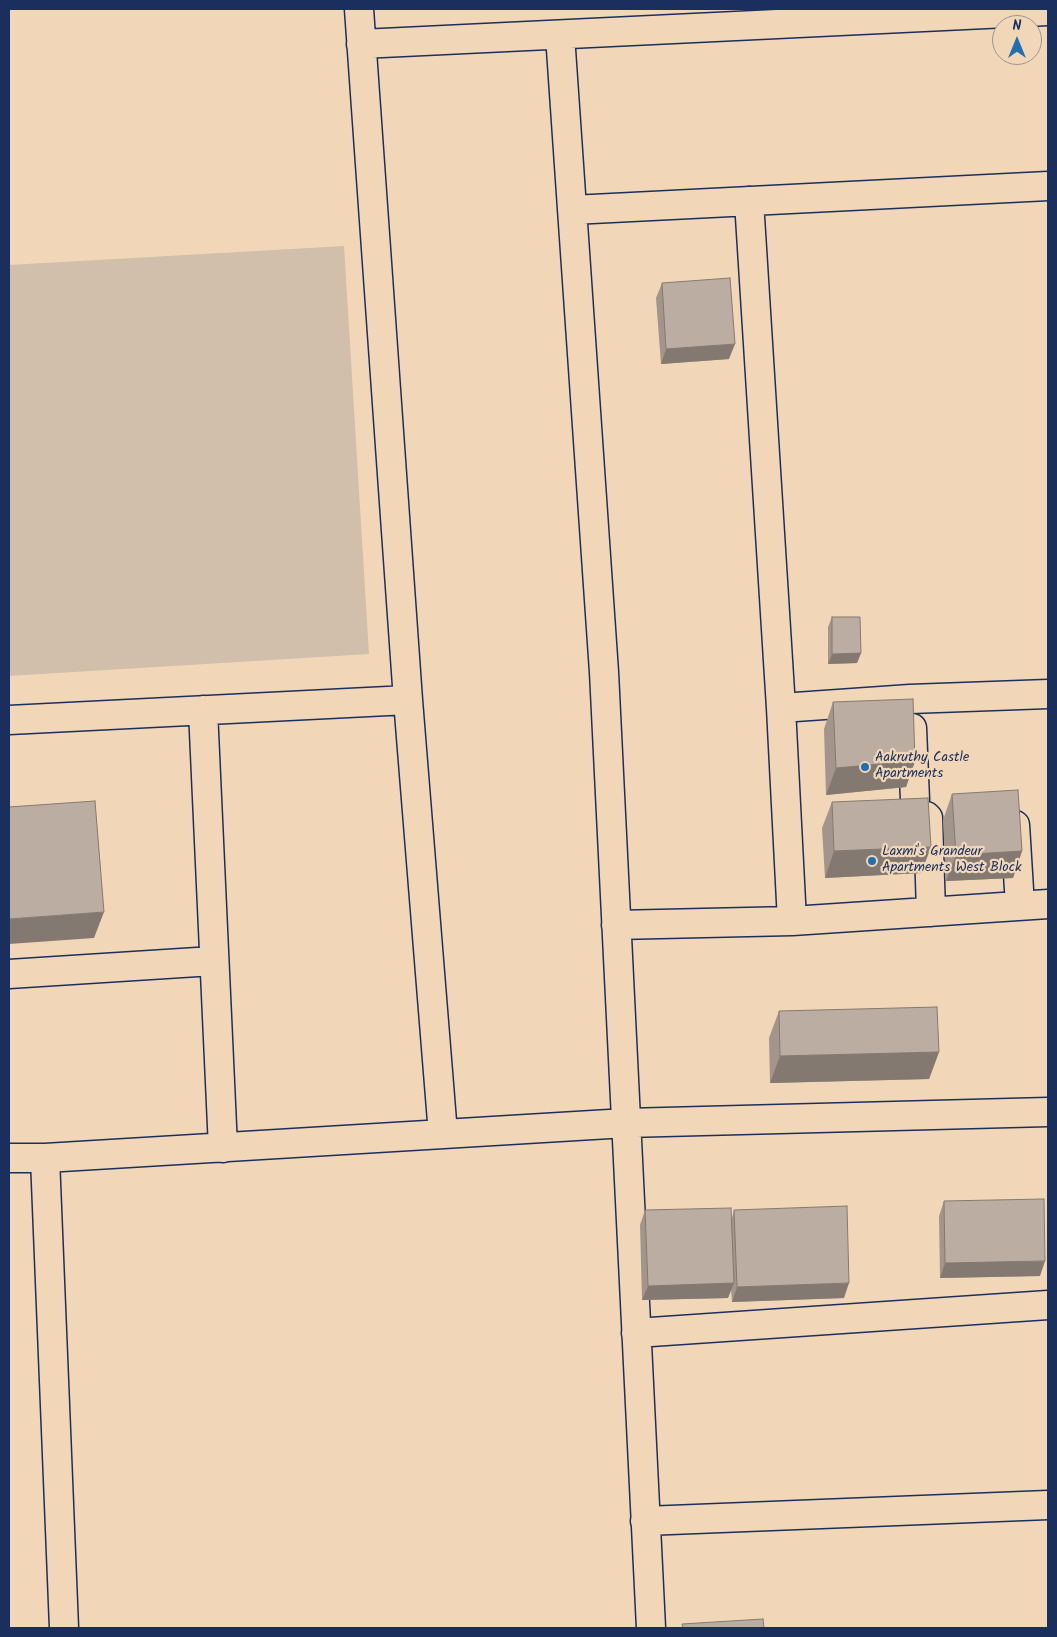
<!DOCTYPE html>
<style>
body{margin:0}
#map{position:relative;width:1057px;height:1637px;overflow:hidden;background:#f1d7b8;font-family:Kalam,sans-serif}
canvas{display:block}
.frame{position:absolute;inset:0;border:10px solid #1b2f5e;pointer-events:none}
.north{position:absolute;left:992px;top:15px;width:50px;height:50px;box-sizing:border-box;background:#f1d7b8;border:1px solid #9b9494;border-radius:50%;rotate:0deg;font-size:14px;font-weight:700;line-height:20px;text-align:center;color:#1b2f5e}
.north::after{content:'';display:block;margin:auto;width:18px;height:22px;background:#1f6fb2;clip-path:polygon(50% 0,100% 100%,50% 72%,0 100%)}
</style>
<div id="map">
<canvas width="1057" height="1637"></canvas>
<div class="frame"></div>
<div class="north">N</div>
</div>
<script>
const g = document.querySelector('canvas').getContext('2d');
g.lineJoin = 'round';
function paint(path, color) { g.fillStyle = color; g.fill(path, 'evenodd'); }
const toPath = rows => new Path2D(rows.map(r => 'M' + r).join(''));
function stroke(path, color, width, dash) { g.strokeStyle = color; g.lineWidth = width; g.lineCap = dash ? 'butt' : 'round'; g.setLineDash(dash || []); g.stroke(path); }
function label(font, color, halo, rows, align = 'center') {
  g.font = font + ' Kalam,sans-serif'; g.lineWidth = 4.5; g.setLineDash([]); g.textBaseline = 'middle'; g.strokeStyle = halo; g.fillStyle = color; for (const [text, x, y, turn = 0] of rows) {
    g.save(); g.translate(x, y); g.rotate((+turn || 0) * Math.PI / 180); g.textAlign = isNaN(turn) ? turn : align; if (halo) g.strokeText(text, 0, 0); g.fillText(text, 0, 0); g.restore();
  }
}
paint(toPath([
 [344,246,369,654,9,676,9,265]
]), '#d1bfab');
const street = toPath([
 [359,9,408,700,443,1134],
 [560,35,604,672,651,1628],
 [361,44,1048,11],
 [749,201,781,708,792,921],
 [572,210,1048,186],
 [781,708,910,699,1048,694],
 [203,710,223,1148],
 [9,720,408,700],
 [912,728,915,800],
 [926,816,928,818,931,912],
 [1015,825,1020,906],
 [616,925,792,921,1048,904],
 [9,974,213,961],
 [9,1158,45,1158,626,1123,1048,1112],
 [45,1158,64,1628],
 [636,1333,1048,1305],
 [645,1521,1048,1505]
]);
stroke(street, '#1b2f5e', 31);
stroke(street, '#f1d7b8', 28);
paint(toPath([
 [662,283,729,359,661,364,656,298],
 [832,617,861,653,857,663,828,664,828,627],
 [833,702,915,761,906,787,826,795,824,729],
 [952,794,1022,851,1013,878,946,881,943,820],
 [832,802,931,847,921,873,825,878,822,828],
 [779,1011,939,1052,929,1079,770,1083,769,1038],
 [944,1201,1040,1276,940,1278,939,1216],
 [645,1210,732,1218,734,1210,844,1298,732,1302,731,1289,728,1298,642,1300,640,1225]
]), '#a2958b');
paint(toPath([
 [735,344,729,359,661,364,666,349],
 [861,653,857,663,828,664,832,654],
 [915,761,906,787,826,795,836,768],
 [931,847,921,873,825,878,834,851],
 [1022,851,1013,878,946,881,956,855],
 [104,912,94,938,9,944,9,919],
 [939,1052,929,1079,770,1083,780,1056],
 [1045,1261,1040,1276,940,1278,945,1263],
 [734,1283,728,1298,642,1300,648,1286],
 [849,1283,844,1298,732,1302,737,1287]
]), '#847971');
const building = toPath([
 [730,278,735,344,666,349,662,283,730,278],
 [832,617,860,617,861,653,832,654,832,617],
 [913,699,915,761,836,768,833,702,913,699],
 [1018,790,1022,851,956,855,952,794,1018,790],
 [928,798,931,847,834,851,832,802,928,798],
 [95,801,104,912,9,919,9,807,95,801],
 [937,1007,939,1052,780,1056,779,1011,937,1007],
 [1044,1199,1045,1261,945,1263,944,1201,1044,1199],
 [847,1206,849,1283,737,1287,734,1210,847,1206],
 [731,1208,734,1283,648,1286,645,1210,731,1208],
 [763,1619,764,1628,683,1628,682,1624,763,1619]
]);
paint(building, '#bcada2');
stroke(building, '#847971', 1);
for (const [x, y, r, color] of [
 [865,767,5,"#1f6fb2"],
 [872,861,5,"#1f6fb2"]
]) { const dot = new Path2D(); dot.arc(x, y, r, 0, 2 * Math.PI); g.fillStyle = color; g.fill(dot); stroke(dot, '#f1d7b8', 2); }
label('14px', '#1b2f5e', '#f1d7b8', [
 ["Aakruthy Castle",875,759],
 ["Apartments",875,775],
 ["Laxmi's Grandeur",882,853],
 ["Apartments West Block",882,869]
], 'left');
</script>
